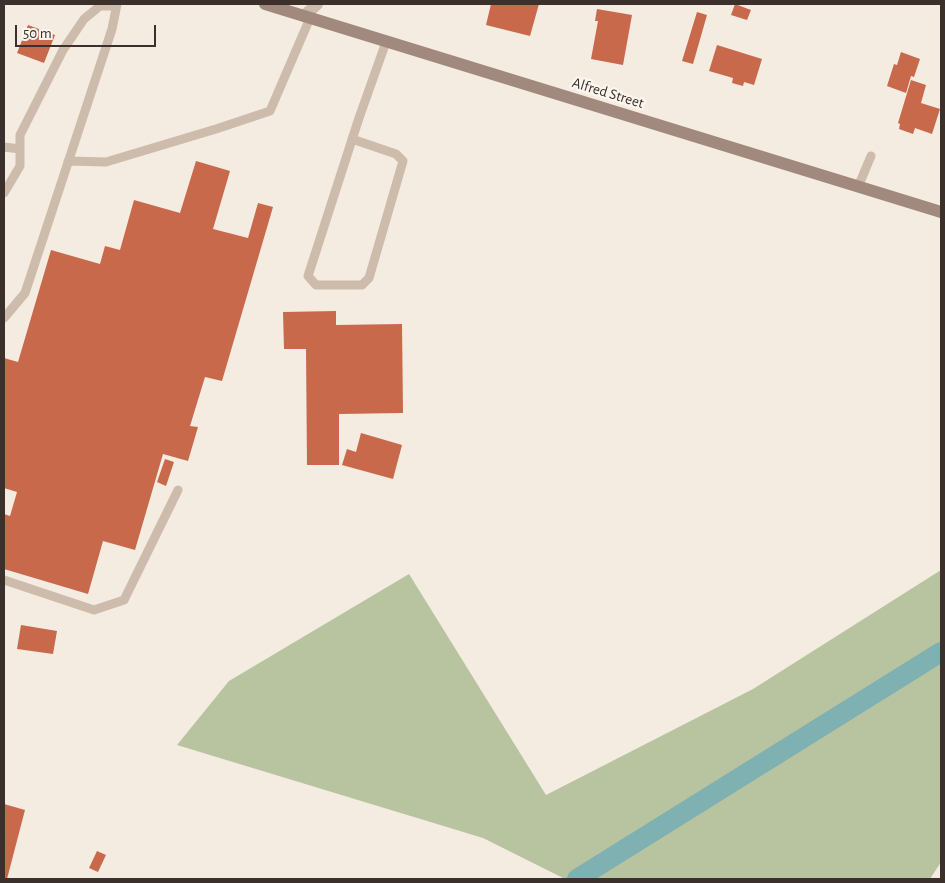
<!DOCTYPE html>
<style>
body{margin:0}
#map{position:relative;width:945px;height:883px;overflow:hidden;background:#f4ebe1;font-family:"Alegreya Sans",sans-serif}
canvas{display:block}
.frame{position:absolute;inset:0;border:5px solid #3b302b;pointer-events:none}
.scale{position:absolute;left:15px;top:25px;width:141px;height:22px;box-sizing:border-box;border:2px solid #3b302b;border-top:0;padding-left:6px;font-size:15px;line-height:18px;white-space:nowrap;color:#3b302b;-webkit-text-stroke:4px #fbf5ee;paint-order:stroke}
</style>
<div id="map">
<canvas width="945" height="883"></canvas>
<div class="frame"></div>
<div class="scale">50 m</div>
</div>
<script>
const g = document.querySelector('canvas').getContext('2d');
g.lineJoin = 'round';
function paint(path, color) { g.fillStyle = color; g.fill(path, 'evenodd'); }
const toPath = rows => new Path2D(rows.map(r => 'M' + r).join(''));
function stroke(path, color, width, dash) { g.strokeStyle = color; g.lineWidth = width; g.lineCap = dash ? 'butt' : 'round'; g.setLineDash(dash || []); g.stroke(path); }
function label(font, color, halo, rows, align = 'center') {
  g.font = font + ' "Alegreya Sans",sans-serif'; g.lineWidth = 5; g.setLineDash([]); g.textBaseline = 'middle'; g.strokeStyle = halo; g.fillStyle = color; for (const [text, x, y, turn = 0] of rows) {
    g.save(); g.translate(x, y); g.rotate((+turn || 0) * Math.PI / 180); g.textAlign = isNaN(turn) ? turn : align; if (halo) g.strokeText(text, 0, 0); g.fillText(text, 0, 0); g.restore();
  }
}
paint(toPath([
 [941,570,941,862,930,879,565,879,483,838,177,745,229,681,409,574,546,795,753,689]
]), '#b8c4a0');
stroke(toPath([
 [577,879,941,652]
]), '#7fb0b2', 20);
paint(toPath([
 [491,4,539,4,530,36,486,25],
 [735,4,751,10,747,20,731,15],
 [597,9,632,15,623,65,591,59,598,21,595,21],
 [697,12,707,15,693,64,682,61],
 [28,25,55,35,44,63,17,53],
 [717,45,762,59,754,85,744,82,743,86,732,83,733,78,709,71],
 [901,52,920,59,914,77,911,76,906,93,887,86,894,64,897,65],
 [911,80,926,85,921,103,940,109,932,134,915,128,913,134,899,129,900,124,898,123],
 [196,161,230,171,213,229,248,238,258,203,273,207,222,381,205,377,190,426,198,427,188,461,163,454,135,550,103,541,88,594,4,569,4,514,10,516,17,492,4,488,4,358,18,362,51,250,100,264,105,246,120,250,134,200,180,213],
 [336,311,336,325,402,324,403,413,339,414,339,465,307,465,306,349,284,349,283,312],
 [361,433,402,445,393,479,342,465,347,449,356,452],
 [165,459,174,462,166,486,157,482],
 [21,625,57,631,53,654,17,649],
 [4,804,25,810,7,879,4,879],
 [97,851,106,855,98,872,89,868]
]), '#c8694b');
stroke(toPath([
 [352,139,396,154,403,161,369,278,362,285,316,285,308,276,359,118,386,42],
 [4,147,20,149],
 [68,161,106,162,216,129,270,111,310,18],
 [858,187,871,156],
 [4,193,20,166,20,135,63,50,84,19,100,6,116,6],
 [4,318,25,293,112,29,117,4],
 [4,580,94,610,124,600,178,490]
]), '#cdbbac', 9);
stroke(toPath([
 [304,16,317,4]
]), '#cdbbac', 12);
stroke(toPath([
 [265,4,941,212]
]), '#a18a7d', 12);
label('15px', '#3b302b', '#fbf5ee', [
 ["Alfred Street",608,93,17]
]);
</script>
